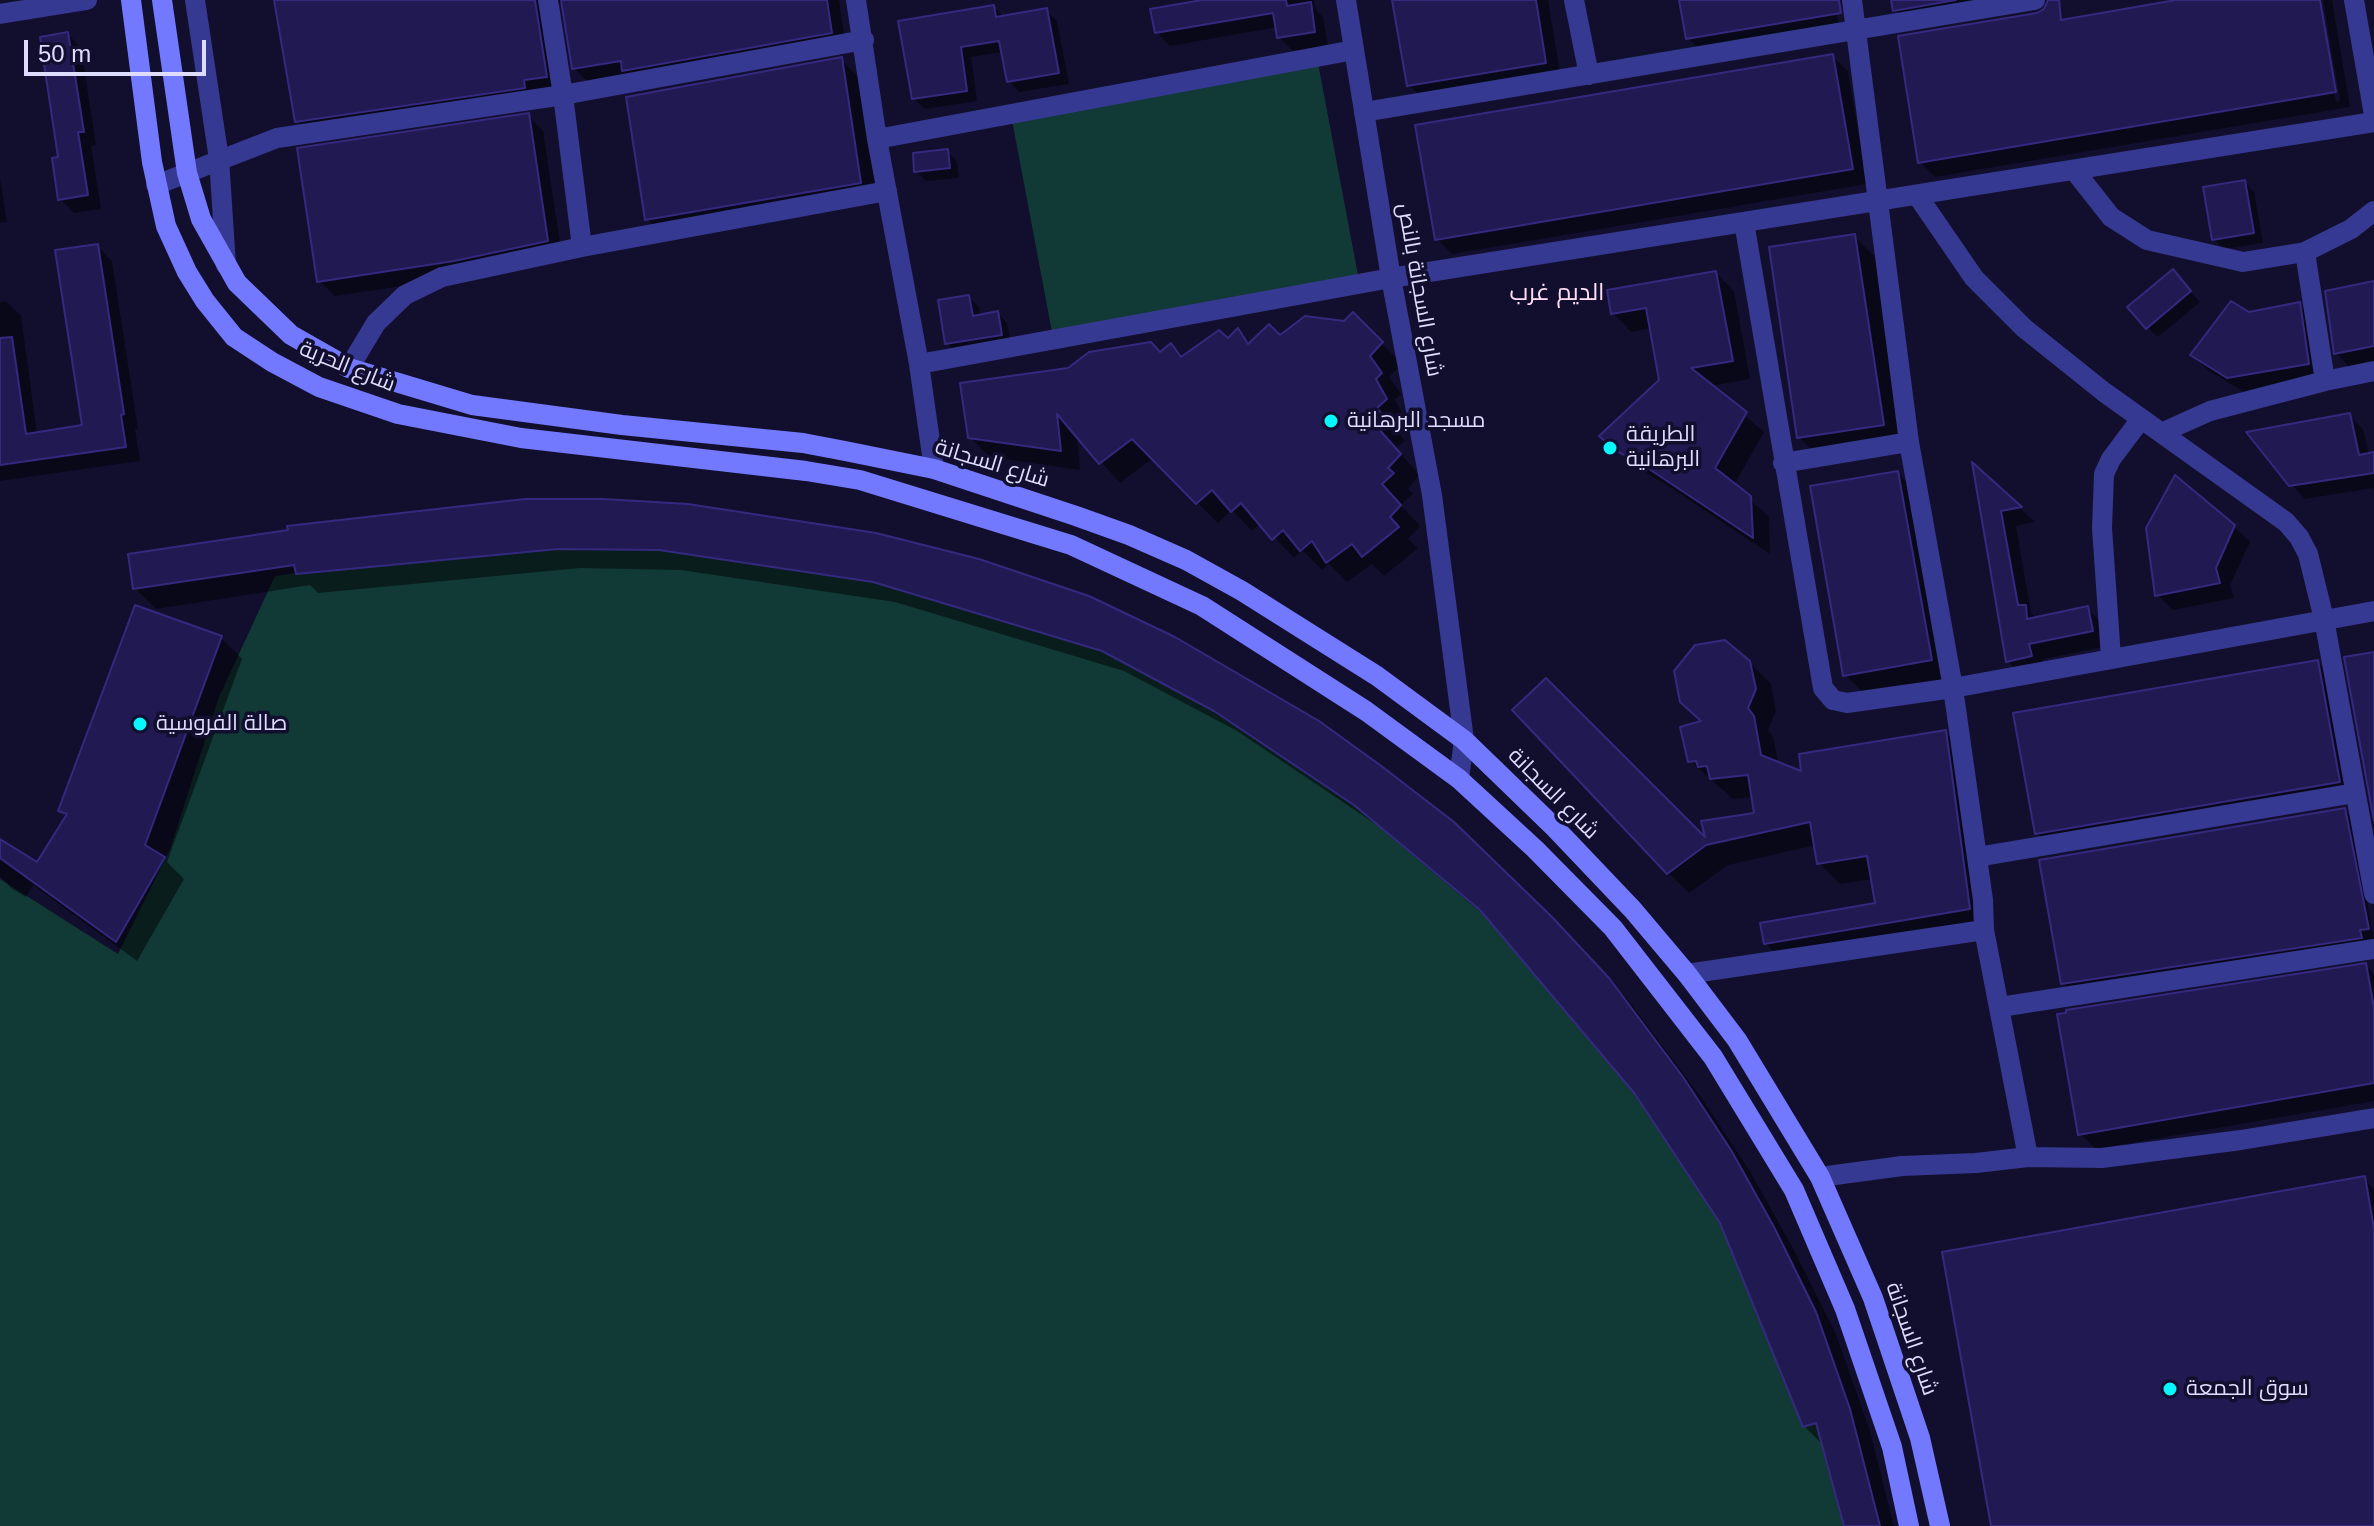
<!DOCTYPE html>
<meta charset="utf-8">
<style>
body{margin:0}
#map{position:relative;width:2374px;height:1526px;overflow:hidden;background:#120f2e;font-family:Arial,sans-serif}
canvas{display:block}
.scale{position:absolute;left:24px;top:40px;width:182px;height:36px;box-sizing:border-box;border:4px solid #dedcff;border-top:0;padding-left:10px;font-size:24px;line-height:28px;white-space:nowrap;color:#dedcff;-webkit-text-stroke:6px #120f2e;paint-order:stroke}
</style>
<div id="map">
<canvas width="2374" height="1526"></canvas>
<div class="scale">50 m</div>
</div>
<script>
const g = document.querySelector('canvas').getContext('2d');
g.lineJoin = 'round';
function paint(path, color) { g.fillStyle = color; g.fill(path, 'evenodd'); }
const toPath = rows => new Path2D(rows.map(r => 'M' + r).join(''));
function stroke(path, color, width, dash) { g.strokeStyle = color; g.lineWidth = width; g.lineCap = dash ? 'butt' : 'round'; g.setLineDash(dash || []); g.stroke(path); }
function label(font, color, halo, rows, align = 'center') {
  g.font = font + ' Arial,Cairo,sans-serif'; g.lineWidth = 7; g.setLineDash([]); g.textBaseline = 'middle'; g.strokeStyle = halo; g.fillStyle = color; for (const [text, x, y, turn = 0] of rows) {
    g.save(); g.translate(x, y); g.rotate((+turn || 0) * Math.PI / 180); g.textAlign = isNaN(turn) ? turn : align; if (halo) g.strokeText(text, 0, 0); g.fillText(text, 0, 0); g.restore();
  }
}
paint(toPath([
 [1318,63,1358,275,1052,332,1012,120],
 [525,499,688,504,876,533,979,559,1089,596,1175,637,1319,721,1380,765,1454,822,1552,917,1609,978,1683,1077,1731,1150,1774,1227,1816,1312,1850,1409,1880,1526,0,1526,0,879,118,954,170,849,219,697,275,576,296,573,287,526]
]), '#113935');
paint(toPath([
 [285,0,839,0,846,48,589,83,574,68,563,2,554,6,561,92,312,137,297,121],
 [1214,0,1314,0,1316,10,1323,17,1328,45,1293,51,1279,37,1278,27,1170,46,1157,32],
 [1394,0,1548,0,1561,78,1425,101,1409,85],
 [1681,0,1834,0,1840,31,1703,54,1688,38],
 [1893,0,2046,0,2047,2,1910,25,1895,10],
 [2180,0,2319,0,2336,102,2340,101,2323,0,2332,0,2350,107,1935,177,1920,162,2045,24],
 [994,7,1004,17,1046,10,1057,21,1069,84,1019,92,1008,81,1003,52,971,57,977,101,925,109,913,98],
 [68,34,81,48,96,145,91,146,101,209,74,213,60,199],
 [1832,56,1848,71,1867,184,1452,254,1437,239],
 [841,59,859,78,878,200,665,237,647,219],
 [528,115,543,131,562,256,471,276,335,296,319,281],
 [947,151,957,162,959,178,926,181,916,171],
 [0,178,7,222,0,223],
 [2244,182,2254,192,2263,243,2224,249,2214,239],
 [1854,236,1875,257,1903,446,1820,458,1799,437],
 [97,246,112,261,138,429,135,429,140,461,0,481,0,302,6,301,21,316,37,434,84,427],
 [1716,273,1734,291,1750,379,1710,386,1764,432,1734,485,1769,517,1770,554,1664,483,1636,468,1602,436,1661,381,1652,328,1631,332,1613,313],
 [2182,282,2200,302,2158,337,2148,328],
 [2374,283,2374,364,2351,369,2336,353],
 [969,297,979,307,980,316,997,313,1007,323,1011,344,957,353,947,343],
 [2299,305,2314,320,2324,379,2244,392,2208,370,2192,355,2249,314],
 [1353,315,1402,364,1389,377,1401,394,1395,400,1406,420,1396,430,1405,441,1396,448,1419,475,1408,489,1413,494,1401,505,1420,526,1408,539,1418,548,1384,576,1372,564,1347,582,1329,564,1322,570,1302,550,1294,558,1261,523,1252,531,1232,510,1218,523,1153,458,1120,483,1077,434,1080,470,990,457,970,437,1160,354,1171,346,1183,358,1227,340,1238,331,1251,344,1345,323],
 [2349,416,2363,429,2369,455,2374,454,2374,493,2373,488,2305,499,2291,484],
 [1975,468,2035,522,2016,526,2031,613,2037,619,2087,608,2102,624,2108,646,2043,659,2047,671,2023,677,2008,661],
 [1898,473,1918,494,1951,681,1866,695,1845,675],
 [526,501,1088,597,1572,940,1629,1001,1703,1100,1751,1173,1794,1250,1836,1334,1870,1431,1894,1526,1845,1526,1824,1446,1804,1426,1721,1222,1636,1093,1491,921,1377,825,1237,731,1124,671,895,602,681,570,580,568,318,593,310,585,156,609,135,588],
 [2234,527,2250,542,2230,585,2234,598,2173,610,2157,595],
 [221,638,242,659,167,862,184,879,137,961,33,885,26,897,11,888,0,876,0,841,38,864,67,817,61,811],
 [1749,662,1771,684,1776,711,1768,730,1774,739,1778,764,1804,774,1945,732,1966,753,1990,929,1786,963,1765,943,1877,905,1873,879,1840,884,1819,863,1816,845,1728,865,1689,893,1668,873,1708,843,1757,814,1754,797,1733,799,1690,761,1703,722],
 [2318,662,2333,678,2355,797,2052,849,2037,833],
 [2344,810,2360,826,2363,878,2374,941,2078,999,2063,983],
 [2366,966,2374,974,2374,1101,2096,1149,2080,1134],
 [2364,1179,2374,1189,2374,1526,1993,1526]
]), '#0007');
const building = toPath([
 [274,0,535,0,547,77,524,80,525,88,295,122,274,0],
 [561,0,827,0,832,33,622,71,621,61,572,69,561,0],
 [1202,0,1286,0,1287,6,1311,2,1315,32,1277,38,1273,13,1155,33,1150,9,1202,0],
 [1392,0,1536,0,1546,63,1407,86,1392,0],
 [1679,0,1839,0,1841,13,1686,39,1679,0],
 [1891,0,1956,0,1893,11,1891,0],
 [2048,0,2059,0,2061,20,2176,0,2320,0,2336,92,1918,163,1898,36,2037,13,2044,9,2048,0],
 [994,5,996,17,1047,8,1059,73,1007,82,999,41,961,47,967,91,912,99,898,21,994,5],
 [68,32,84,132,78,132,88,195,58,200,52,158,58,157,40,37,68,32],
 [1833,54,1853,169,1435,240,1415,125,1833,54],
 [842,57,861,183,645,220,626,97,842,57],
 [529,113,548,241,454,261,317,282,297,148,529,113],
 [948,149,950,168,914,172,913,153,948,149],
 [2245,180,2254,233,2212,240,2203,187,2245,180],
 [1855,234,1884,425,1797,438,1769,247,1855,234],
 [98,244,124,414,121,415,126,447,0,465,0,338,12,337,26,434,82,425,55,250,98,244],
 [2173,269,2191,291,2146,329,2127,307,2173,269],
 [1716,271,1733,361,1691,368,1747,412,1715,468,1751,496,1753,538,1643,465,1615,450,1599,436,1659,380,1646,308,1611,314,1607,290,1716,271],
 [2374,281,2374,346,2334,354,2325,291,2374,281],
 [969,295,973,316,998,311,1002,335,945,344,938,300,969,295],
 [2231,301,2249,312,2300,302,2309,364,2227,378,2190,355,2231,301],
 [1353,312,1383,342,1370,356,1382,373,1376,379,1387,399,1377,408,1387,420,1377,427,1401,454,1388,468,1394,473,1382,484,1401,505,1390,517,1399,527,1362,557,1352,544,1326,563,1312,541,1300,551,1283,530,1272,540,1241,503,1231,512,1212,490,1196,504,1132,439,1099,464,1057,414,1061,451,968,438,960,383,1068,368,1089,352,1151,342,1160,352,1171,343,1181,357,1219,330,1228,338,1238,328,1248,344,1269,324,1280,335,1305,316,1344,321,1353,312],
 [2350,413,2359,455,2374,452,2374,473,2289,486,2246,432,2350,413],
 [1972,462,2022,507,2001,511,2018,605,2026,605,2027,619,2088,606,2093,631,2029,644,2032,656,2006,662,1972,462],
 [1898,471,1932,660,1843,676,1810,486,1898,471],
 [2175,475,2235,525,2216,568,2220,583,2155,596,2146,528,2175,475],
 [525,499,603,499,688,504,876,533,979,559,1089,596,1175,637,1319,721,1380,765,1454,822,1552,917,1609,978,1683,1077,1731,1150,1774,1227,1816,1312,1850,1409,1880,1526,1844,1526,1816,1423,1803,1427,1720,1223,1635,1094,1480,910,1354,805,1214,711,1102,651,873,582,659,550,558,549,296,574,294,565,133,589,128,554,288,530,287,526,525,499],
 [135,605,222,636,145,845,165,857,116,942,0,858,0,839,37,862,67,814,58,811,135,605],
 [1725,640,1750,661,1756,689,1748,708,1754,716,1761,755,1801,771,1799,754,1946,730,1970,909,1764,944,1760,923,1875,903,1867,856,1817,864,1810,822,1706,845,1667,874,1512,710,1546,678,1705,837,1701,821,1754,813,1748,775,1710,779,1707,766,1698,767,1696,761,1688,762,1680,727,1701,721,1680,702,1674,671,1695,645,1725,640],
 [2374,652,2374,821,2344,657,2374,652],
 [2318,660,2340,782,2035,834,2013,713,2318,660],
 [2345,808,2369,929,2360,930,2362,938,2061,984,2039,860,2345,808],
 [2366,963,2374,1008,2374,1083,2078,1135,2057,1014,2066,1013,2066,1010,2366,963],
 [2365,1176,2374,1229,2374,1526,1991,1526,1942,1252,2365,1176]
]);
paint(building, '#211951');
stroke(building, '#34297f', 2);
stroke(toPath([
 [548,0,563,95,582,247],
 [856,0,877,139,919,364,934,469],
 [1574,0,1589,75],
 [1852,0,1909,442,1953,688,1983,900,1984,930,2028,1157],
 [2354,0,2374,115],
 [0,14,87,0],
 [1364,112,2035,0],
 [877,139,1354,50],
 [2074,170,2111,217,2147,240,2243,262,2305,252,2351,229,2374,211],
 [156,185,277,138,563,95,864,40],
 [1917,195,1974,278,2024,328,2104,392,2286,522,2299,537,2308,554,2324,619,2374,894],
 [1744,222,1823,688,1833,700,1847,703,1953,688,2374,611],
 [2305,252,2325,381],
 [919,364,1391,278,2374,122],
 [349,368,376,323,405,295,442,277,582,247,887,191],
 [2161,433,2210,411,2325,381,2374,371],
 [1783,463,1909,442],
 [2111,658,2102,528,2104,474,2111,459,2141,419],
 [1977,857,2355,793],
 [1687,974,1984,930],
 [2000,1007,2374,949],
 [1820,1177,1902,1166,1976,1163,2028,1157,2102,1158,2241,1140,2374,1118]
]), '#363991', 20);
stroke(toPath([
 [195,0,219,159,226,265],
 [1346,0,1391,278,1432,495,1464,740,1459,779]
]), '#363991', 20);
stroke(toPath([
 [131,0,152,162,166,226,187,272,205,301,234,337,272,362,319,387,398,414,521,438,806,471,860,480,1071,545,1202,606,1366,711,1459,779,1535,849,1613,928,1713,1057,1794,1190,1845,1309,1892,1447,1909,1526],
 [162,0,187,173,201,219,237,283,291,335,349,368,472,405,622,425,803,443,845,451,934,469,1076,516,1129,535,1186,560,1242,591,1377,676,1464,740,1555,828,1633,910,1687,974,1737,1040,1820,1177,1873,1298,1920,1438,1940,1526]
]), '#7379ff', 20);
for (const [x, y, r, color] of [
 [1331,421,8,"#08f7ff"],
 [1610,448,8,"#08f7ff"],
 [140,724,8,"#08f7ff"],
 [2170,1389,8,"#08f7ff"]
]) { const dot = new Path2D(); dot.arc(x, y, r, 0, 2 * Math.PI); g.fillStyle = color; g.fill(dot); stroke(dot, '#120f2e', 3); }
label('22px', '#dedcff', '#120f2e', [
 ["شارع السجانة بالنص",1419,290,80],
 ["شارع الحرية",347,367,22],
 ["شارع السجانة",992,464,17],
 ["شارع السجانة",1553,794,45],
 ["شارع السجانة",1911,1339,71]
]);
label('22px', '#dedcff', '#120f2e', [
 ["مسجد البرهانية",1347,421],
 ["الطريقة",1626,435],
 ["البرهانية",1626,460],
 ["صالة الفروسية",156,724],
 ["سوق الجمعة",2186,1389]
], 'left');
label('24px', '#ffdef5', '#120f2e', [
 ["الديم غرب",1557,293]
]);
</script>
